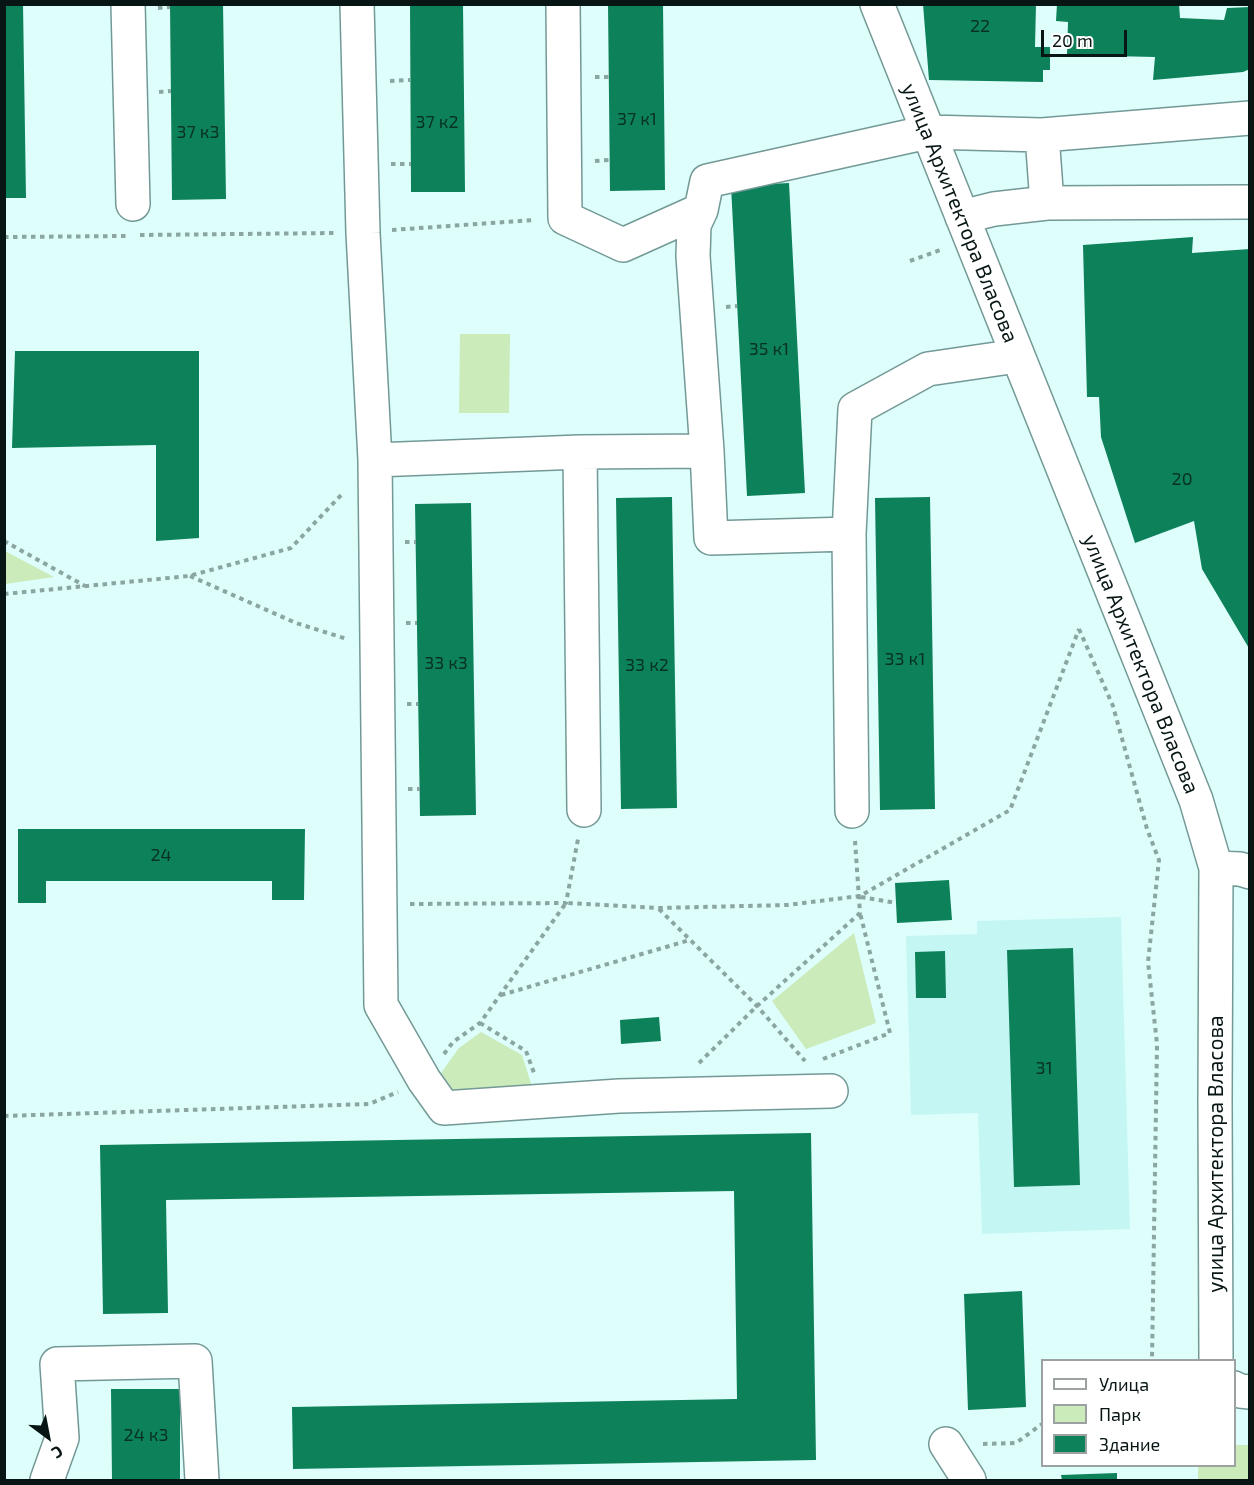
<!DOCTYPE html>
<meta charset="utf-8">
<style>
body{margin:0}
#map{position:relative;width:1254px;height:1485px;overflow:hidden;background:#ddfefb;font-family:"Exo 2",sans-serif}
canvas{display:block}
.frame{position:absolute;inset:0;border:6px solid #071615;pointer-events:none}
.legend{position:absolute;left:1041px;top:1359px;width:195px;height:108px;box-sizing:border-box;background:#fff;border:2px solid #9ca2a1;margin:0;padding:8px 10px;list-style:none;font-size:18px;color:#071615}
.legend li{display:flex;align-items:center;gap:12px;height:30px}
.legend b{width:30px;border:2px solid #9ca2a1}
.north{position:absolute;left:18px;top:1407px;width:60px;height:60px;-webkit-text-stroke:4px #fff;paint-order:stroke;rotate:148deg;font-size:16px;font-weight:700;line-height:24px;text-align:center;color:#071615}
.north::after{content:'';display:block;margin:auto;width:21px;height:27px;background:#071615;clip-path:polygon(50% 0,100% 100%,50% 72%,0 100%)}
.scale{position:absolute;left:1041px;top:30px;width:86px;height:27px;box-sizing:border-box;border:3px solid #071615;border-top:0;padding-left:8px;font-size:18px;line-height:21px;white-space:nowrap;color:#071615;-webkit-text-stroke:4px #fff;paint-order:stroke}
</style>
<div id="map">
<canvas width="1254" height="1485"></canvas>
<div class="frame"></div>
<ul class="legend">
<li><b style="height:8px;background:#fff"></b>Улица</li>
<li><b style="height:16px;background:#cbebba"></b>Парк</li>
<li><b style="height:16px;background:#0d8159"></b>Здание</li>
</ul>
<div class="north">С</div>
<div class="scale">20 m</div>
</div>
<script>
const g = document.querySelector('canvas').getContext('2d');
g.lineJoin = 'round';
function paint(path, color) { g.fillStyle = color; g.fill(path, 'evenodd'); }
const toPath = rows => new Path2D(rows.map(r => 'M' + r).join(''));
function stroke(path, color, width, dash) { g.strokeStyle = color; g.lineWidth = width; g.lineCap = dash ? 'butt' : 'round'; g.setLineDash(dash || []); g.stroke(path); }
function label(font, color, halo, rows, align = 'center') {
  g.font = font + ' "Exo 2",sans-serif'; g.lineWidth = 6; g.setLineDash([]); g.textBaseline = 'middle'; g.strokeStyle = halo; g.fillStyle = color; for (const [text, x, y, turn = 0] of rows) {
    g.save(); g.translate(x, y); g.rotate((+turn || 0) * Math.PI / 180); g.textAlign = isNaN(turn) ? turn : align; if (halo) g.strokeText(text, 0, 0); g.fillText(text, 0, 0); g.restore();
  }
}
paint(toPath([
 [1121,917,1130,1229,982,1234,978,1113,911,1115,906,936,977,934,977,921]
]), '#c4f7f3');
paint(toPath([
 [460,334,510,334,509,413,459,413],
 [4,551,5,551,54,577,5,584],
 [854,933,876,1023,806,1049,772,1001],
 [481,1032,522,1055,535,1096,462,1102,441,1073,459,1048],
 [1235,1445,1249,1445,1249,1480,1198,1480,1198,1466,1234,1466]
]), '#cbebba');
paint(toPath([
 [4,4,23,4,26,198,4,198],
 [170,4,223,4,226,199,172,200],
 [410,4,463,4,465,192,411,192],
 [608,4,663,4,665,190,610,191],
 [923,4,1036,4,1035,47,1050,47,1050,70,1043,70,1043,82,929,80],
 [1057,4,1179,4,1180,18,1224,20,1227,8,1250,7,1250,69,1243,72,1153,80,1155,57,1067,55,1068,22,1056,21],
 [789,183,805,493,747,496,731,186],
 [1193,237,1192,253,1250,249,1250,650,1202,569,1194,521,1135,543,1101,437,1099,397,1087,397,1083,245],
 [15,351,199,351,199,538,156,541,156,445,12,448],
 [672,497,677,808,621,809,616,498],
 [930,497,935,809,880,810,875,498],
 [471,503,476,815,420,816,415,504],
 [18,829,305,829,304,900,272,900,272,881,46,881,46,903,18,903],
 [949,880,952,920,897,923,895,883],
 [1073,948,1080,1185,1014,1187,1007,950],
 [945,951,946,998,916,998,915,952],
 [659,1017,661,1041,621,1044,620,1020],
 [811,1133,816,1460,293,1469,292,1407,737,1399,734,1191,166,1200,168,1313,103,1314,100,1145],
 [1022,1291,1026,1407,968,1410,964,1294],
 [111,1389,180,1389,180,1480,112,1480],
 [1117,1473,1117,1480,1062,1480,1061,1475]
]), '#0d8159');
const minor = toPath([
 [128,4,133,204],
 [357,4,363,233,375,460,381,1005,424,1080,444,1108,619,1096,831,1091],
 [563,4,565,218,623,245,701,210,707,181,928,132,1042,135,1250,118],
 [877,4,1196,800,1216,868,1215,1100,1216,1360],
 [1042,135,1047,203],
 [701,210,694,225,693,256,707,451],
 [962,217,994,209,1047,203,1250,202],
 [580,452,584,810],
 [375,460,580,452,707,451,711,538,849,534,855,409,928,369,1017,356],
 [849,534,852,811],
 [1216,868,1240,869,1250,872],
 [1234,1388,1240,1391,1250,1392],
 [946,1444,969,1480],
 [47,1480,62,1438,57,1364,195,1361,202,1480]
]);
stroke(minor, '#739996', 36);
stroke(toPath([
 [158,8,170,7],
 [595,77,609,77],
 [390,81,410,80],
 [159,92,171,91],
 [595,161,609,160],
 [391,164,411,164],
 [392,230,534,220],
 [140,235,334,233],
 [4,237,127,236],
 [910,261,943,249],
 [726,307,737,306],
 [4,541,85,586],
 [405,542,416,542],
 [190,576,296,623,347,639],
 [4,594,189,576,291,548,343,493],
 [406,623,417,623],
 [1079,629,1113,706,1147,829,1159,860,1148,962,1157,1044,1152,1360],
 [407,704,418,704],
 [408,789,420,789],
 [861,897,896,903],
 [410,904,566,903,578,839],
 [659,909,757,1006,805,1061],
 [501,995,690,940],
 [480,1023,526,1051,534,1073],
 [444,1054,453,1042,480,1023,566,903,659,908,787,905,860,896,1010,810,1079,629],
 [823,1059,890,1033,860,913],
 [699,1063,757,1006,860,913,855,841],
 [4,1116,369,1104,398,1092],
 [983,1444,1016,1443,1042,1424]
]), '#8ba5a3', 4, [4.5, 4.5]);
stroke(minor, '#fff', 33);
label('18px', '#083126', null, [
 ["22",980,26],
 ["37 к1",637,119],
 ["37 к2",437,122],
 ["37 к3",198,132],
 ["35 к1",769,349],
 ["20",1182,479],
 ["33 к1",905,659],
 ["33 к3",446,663],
 ["33 к2",647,665],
 ["24",161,855],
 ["31",1044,1068],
 ["24 к3",146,1435]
]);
label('21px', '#071615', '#fff', [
 ["улица Архитектора Власова",960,213,68],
 ["улица Архитектора Власова",1141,664,68],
 ["улица Архитектора Власова",1216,1154,-90]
]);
</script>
